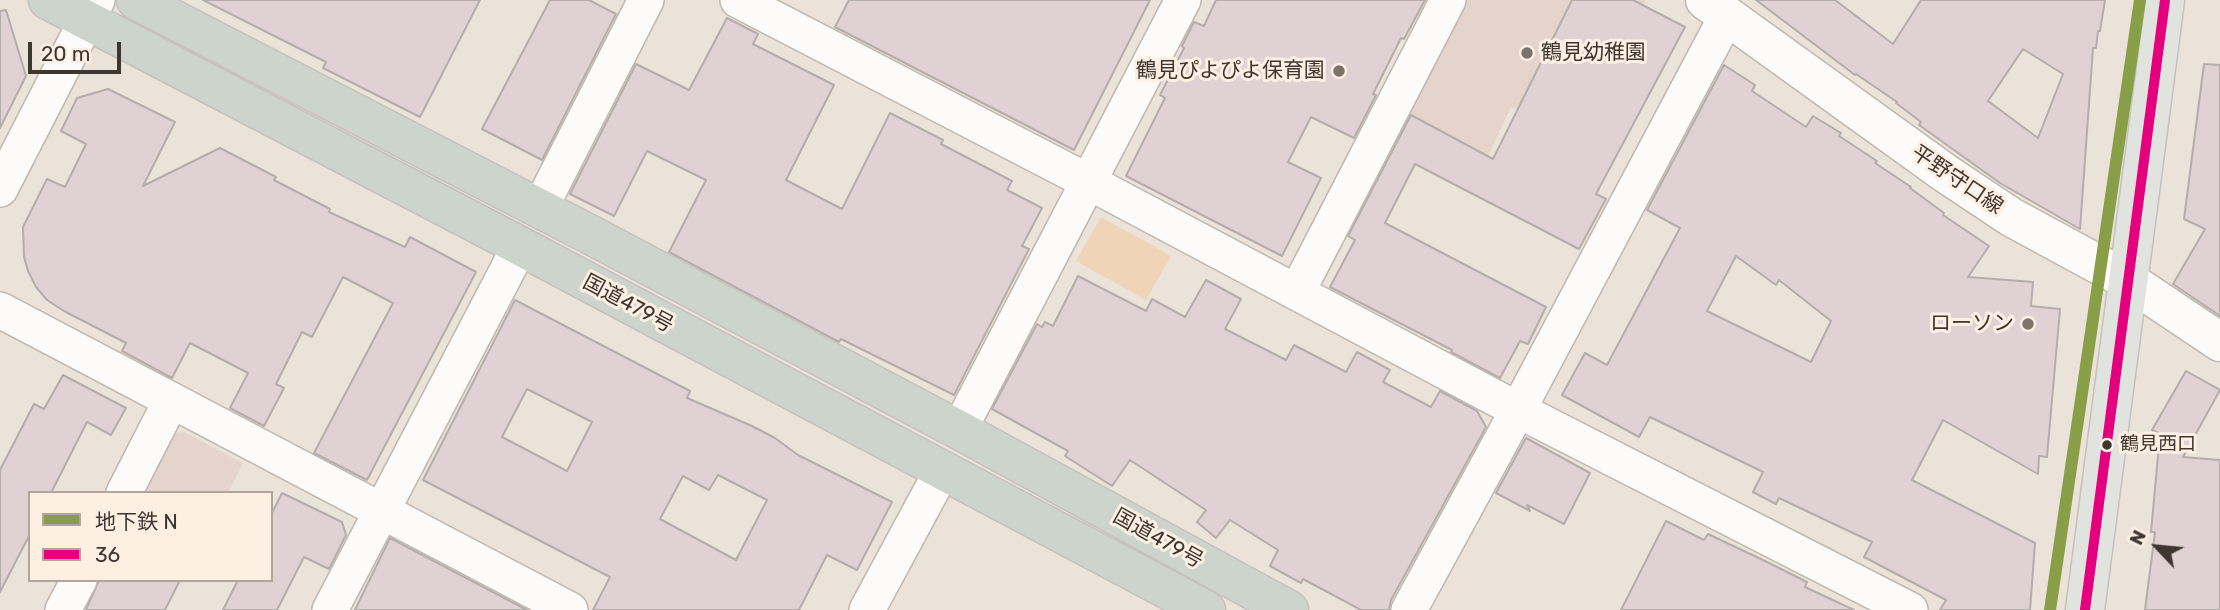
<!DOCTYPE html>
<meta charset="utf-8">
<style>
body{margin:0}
#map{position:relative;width:2220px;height:610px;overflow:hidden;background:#ebe2d9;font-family:Rubik,"Noto Sans JP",sans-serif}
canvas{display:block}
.legend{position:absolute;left:28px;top:491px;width:245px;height:91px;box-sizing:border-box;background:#fdf0e3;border:2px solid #b1a69c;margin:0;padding:9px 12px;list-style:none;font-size:21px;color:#3e3731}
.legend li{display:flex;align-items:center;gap:14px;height:35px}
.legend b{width:35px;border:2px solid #b1a69c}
.north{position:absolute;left:2122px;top:512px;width:70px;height:70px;-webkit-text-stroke:5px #fdf0e3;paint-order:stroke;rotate:296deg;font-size:19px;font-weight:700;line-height:28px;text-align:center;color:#3e3731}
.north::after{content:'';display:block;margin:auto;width:24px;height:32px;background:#3e3731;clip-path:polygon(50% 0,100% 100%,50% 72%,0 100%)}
.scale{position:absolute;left:28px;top:42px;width:93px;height:32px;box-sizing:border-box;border:4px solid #3e3731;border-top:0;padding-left:9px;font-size:21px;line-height:24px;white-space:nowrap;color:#3e3731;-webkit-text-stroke:5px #fdf0e3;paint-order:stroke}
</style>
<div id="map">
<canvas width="2220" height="610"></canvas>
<ul class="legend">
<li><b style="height:9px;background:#899f47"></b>地下鉄 N</li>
<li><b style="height:9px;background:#e5007d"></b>36</li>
</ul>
<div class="north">N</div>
<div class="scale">20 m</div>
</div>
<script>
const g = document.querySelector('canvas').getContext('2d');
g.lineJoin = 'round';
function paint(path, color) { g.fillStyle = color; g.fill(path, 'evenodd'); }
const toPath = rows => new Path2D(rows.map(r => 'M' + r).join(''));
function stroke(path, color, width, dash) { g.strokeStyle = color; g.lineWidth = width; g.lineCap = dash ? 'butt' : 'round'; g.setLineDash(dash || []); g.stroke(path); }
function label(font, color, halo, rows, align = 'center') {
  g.font = font + ' Rubik,"Noto Sans JP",sans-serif'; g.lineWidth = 6; g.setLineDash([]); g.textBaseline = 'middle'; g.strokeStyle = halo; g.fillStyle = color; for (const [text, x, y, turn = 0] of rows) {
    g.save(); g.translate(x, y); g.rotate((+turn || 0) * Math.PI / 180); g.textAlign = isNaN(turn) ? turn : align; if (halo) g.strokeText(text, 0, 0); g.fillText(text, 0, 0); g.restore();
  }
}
paint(toPath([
 [1466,0,1646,0,1570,133,1511,107,1472,190,1391,145],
 [184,432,243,463,228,493,136,493,166,434]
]), '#e5d4cb');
paint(toPath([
 [1101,217,1171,256,1146,300,1076,261]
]), '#efd4b7');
const building = toPath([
 [203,0,480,0,420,117,323,68,326,62,203,0],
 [550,0,589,0,616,14,542,160,482,129,550,0],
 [849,0,1150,0,1074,150,835,27,849,0],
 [1216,0,1425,0,1404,39,1401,38,1373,94,1376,95,1354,138,1311,117,1288,162,1321,178,1282,256,1126,176,1165,98,1160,95,1184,48,1182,46,1194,22,1204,26,1216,0],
 [1572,0,1633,0,1685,27,1596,194,1606,199,1579,249,1415,164,1385,223,1546,307,1528,344,1520,341,1500,378,1451,352,1452,350,1330,287,1355,240,1348,236,1411,115,1493,159,1572,0],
 [1756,0,1835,0,1893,44,1921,0,2105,0,2100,31,2098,31,2096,48,2093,48,2080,229,2000,183,1919,125,1921,122,1896,103,1897,102,1856,74,1855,75,1756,0],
 [2023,49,2063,74,2038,138,1988,101,2023,49],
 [6,10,26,76,0,128,0,11,6,10],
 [727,18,758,34,753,44,834,85,786,180,842,209,890,113,943,140,941,144,1012,181,1007,190,1042,208,1022,246,1029,249,954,395,841,339,839,342,669,252,706,180,647,151,614,216,570,194,636,64,689,90,727,18],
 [2204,64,2220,65,2220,316,2173,284,2205,229,2184,219,2204,64],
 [1724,65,1755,85,1752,91,1806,127,1813,116,1841,133,1839,136,1877,161,1875,163,1911,187,1910,188,1944,213,1943,215,1989,246,1968,277,2033,282,2031,306,2060,309,2047,457,2039,456,2038,474,1943,420,1912,480,2035,543,2030,610,1940,610,1946,600,1864,557,1872,542,1779,498,1776,504,1753,492,1763,472,1650,417,1639,437,1562,395,1585,353,1607,365,1680,228,1647,210,1724,65],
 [1736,256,1776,285,1779,280,1831,321,1811,362,1707,311,1736,256],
 [108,89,175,122,143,186,220,148,276,177,274,180,330,209,329,212,405,247,410,237,476,272,367,480,314,453,393,303,343,277,312,337,302,332,276,384,284,388,264,426,230,408,248,373,190,343,172,378,122,351,126,343,64,311,47,300,36,287,28,271,24,257,23,227,47,179,65,187,86,144,61,131,77,98,108,89],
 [1078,276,1146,311,1152,299,1185,317,1206,280,1241,299,1225,329,1286,360,1294,345,1346,372,1357,352,1390,370,1383,382,1431,407,1440,391,1477,411,1486,427,1391,600,1389,610,1361,610,1303,579,1301,583,1270,566,1278,550,1230,520,1216,538,1197,522,1206,510,1130,460,1112,486,1065,456,1068,451,992,409,1037,324,1042,327,1045,322,1053,326,1078,276],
 [515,300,690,391,687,398,752,426,775,438,798,455,892,502,857,570,827,555,799,610,593,610,610,577,423,480,515,300],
 [527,389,592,422,567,471,502,437,527,389],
 [718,475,767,500,736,560,660,519,683,476,709,490,718,475],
 [2186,371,2220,390,2183,457,2220,460,2220,610,2145,610,2155,532,2151,532,2160,434,2152,430,2186,371],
 [63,375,126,408,111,435,87,422,51,493,30,493,30,534,0,592,0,470,34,404,44,409,63,375],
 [1526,438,1590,473,1564,524,1527,505,1530,511,1496,493,1526,438],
 [282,493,342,522,346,535,329,569,304,557,277,610,223,610,238,580,271,580,271,515,282,493],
 [1666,521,1704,540,1708,534,1765,561,1807,582,1805,587,1854,610,1621,610,1666,521],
 [390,538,527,610,355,610,390,538],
 [99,580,180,580,165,610,86,610,99,580]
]);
paint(building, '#e0d1d5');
stroke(building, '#b5adab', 2);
const street = toPath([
 [738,0,1087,181,1518,410,1910,610],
 [0,189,97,0],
 [540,208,646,0],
 [1297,292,1448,0],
 [0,310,570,610],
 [959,430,1183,0],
 [124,493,171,401],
 [63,610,79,580],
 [330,610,520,246],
 [867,610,942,471],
 [1409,610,1518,410,1727,16]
]);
const secondary = toPath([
 [1705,0,1945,173,2011,217,2129,281,2220,342]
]);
const primary = toPath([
 [2085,610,2165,0]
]);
const highway = toPath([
 [48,0,520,246,1206,610],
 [136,0,589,234,959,430,1289,610]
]);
stroke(street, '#beb8b1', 38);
stroke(secondary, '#beb8b1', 41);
stroke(primary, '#c6c1bd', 41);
stroke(highway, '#c6c1bd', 41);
stroke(street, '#fcfbf9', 35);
stroke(secondary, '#fcfbf9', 38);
stroke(primary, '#e0e3de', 38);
stroke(highway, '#ccd4cc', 38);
stroke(toPath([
 [2085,610,2165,0]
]), '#e5007d', 10);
stroke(toPath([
 [2050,610,2140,0]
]), '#899f47', 12);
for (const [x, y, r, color] of [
 [1527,53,7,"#7b736c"],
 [1339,71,7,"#7b736c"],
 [2028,324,7,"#7b736c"],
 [2107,445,6,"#3e3731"]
]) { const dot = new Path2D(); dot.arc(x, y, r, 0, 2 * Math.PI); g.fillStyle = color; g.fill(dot); stroke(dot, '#fdf0e3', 2.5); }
label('19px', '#3e3731', '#fdf0e3', [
 ["鶴見西口",2120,445]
], 'left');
label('21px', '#3e3731', '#fdf0e3', [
 ["鶴見幼稚園",1541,53,"left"],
 ["鶴見ぴよぴよ保育園",1325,71],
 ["ローソン",2014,324]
], 'right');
label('21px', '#3e3731', '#fdf0e3', [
 ["平野守口線",1957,180,34],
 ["国道479号",628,304,28],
 ["国道479号",1158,539,29]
]);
</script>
